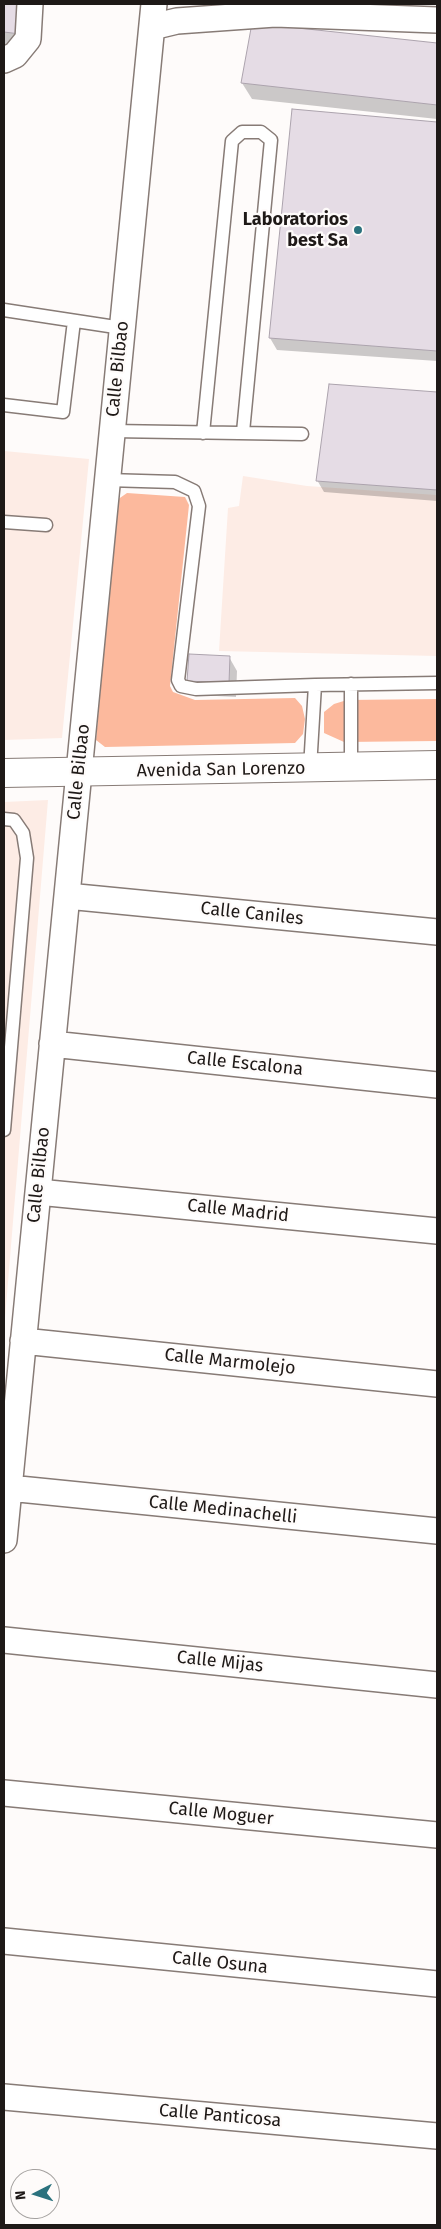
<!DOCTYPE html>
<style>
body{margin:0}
#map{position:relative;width:441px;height:2229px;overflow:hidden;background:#fefbfa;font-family:"Fira Sans",sans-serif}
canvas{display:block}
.frame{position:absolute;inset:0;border:5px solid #1e1917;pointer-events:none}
.north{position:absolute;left:10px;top:2169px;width:50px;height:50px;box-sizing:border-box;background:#fefbfa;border:1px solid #a4a19f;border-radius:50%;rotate:265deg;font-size:14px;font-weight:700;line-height:20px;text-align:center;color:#1e1917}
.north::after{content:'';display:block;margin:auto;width:18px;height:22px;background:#2b727e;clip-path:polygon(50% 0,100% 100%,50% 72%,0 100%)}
</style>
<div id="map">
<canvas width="441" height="2229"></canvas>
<div class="frame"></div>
<div class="north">N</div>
</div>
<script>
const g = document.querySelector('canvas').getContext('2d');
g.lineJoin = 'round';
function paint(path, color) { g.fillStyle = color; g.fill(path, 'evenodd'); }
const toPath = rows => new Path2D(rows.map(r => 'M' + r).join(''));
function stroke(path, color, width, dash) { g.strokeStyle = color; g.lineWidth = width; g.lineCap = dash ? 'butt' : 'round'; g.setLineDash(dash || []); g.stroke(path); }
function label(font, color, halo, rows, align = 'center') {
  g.font = font + ' "Fira Sans",sans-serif'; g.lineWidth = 4.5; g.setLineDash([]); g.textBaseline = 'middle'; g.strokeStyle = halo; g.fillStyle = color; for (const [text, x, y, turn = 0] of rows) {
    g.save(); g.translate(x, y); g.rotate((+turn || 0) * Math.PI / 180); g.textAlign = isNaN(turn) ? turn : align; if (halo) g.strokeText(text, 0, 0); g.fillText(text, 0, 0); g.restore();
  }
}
paint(toPath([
 [4,451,89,459,62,738,4,740],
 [243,476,307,486,437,495,437,656,219,651,228,508,239,506],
 [48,800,4,1330,4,802]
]), '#fdece5');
paint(toPath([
 [127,493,185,497,189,505,170,686,173,692,195,700,295,698,302,706,305,719,303,734,295,743,105,747,96,740,117,500],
 [437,699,437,741,344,742,324,733,324,712,334,704,347,700]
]), '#fcb99d');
paint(toPath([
 [4,4,27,4,29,50,4,48],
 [253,25,437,44,437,119,252,99,242,83],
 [293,111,437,123,437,361,277,350,270,338],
 [330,385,437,393,437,501,324,492,317,480],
 [229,657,237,671,236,697,197,695,189,681]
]), '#0003');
const building = toPath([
 [4,4,23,4,20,34,4,32,4,4],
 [252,23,437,43,437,105,241,83,252,23],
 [292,109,437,122,437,351,269,338,292,109],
 [329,384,437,392,437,490,316,481,329,384],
 [189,654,230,656,229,683,187,681,189,654]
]);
paint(building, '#e5dce5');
stroke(building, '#aca3ad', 1);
const service = toPath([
 [4,310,122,328],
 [4,405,63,412,74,321],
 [112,431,302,434],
 [203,433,232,141,242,132,261,132,271,140,243,432],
 [107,480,175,482,194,491,199,506,178,680,181,686,196,689,315,685,310,768],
 [4,522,46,525],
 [315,685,437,683],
 [351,767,351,684],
 [4,819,14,820,23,833,27,858,4,1130]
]);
const minor = toPath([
 [152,27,177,21,275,14,437,20],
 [4,60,15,55,28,39,30,4],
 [67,896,437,932],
 [52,1044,437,1085],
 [38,1192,437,1231],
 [23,1341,437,1384],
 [9,1488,437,1531],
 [4,1540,154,4],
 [4,1640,437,1685],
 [4,1793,437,1835],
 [4,1941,437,1984],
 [4,2097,437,2136]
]);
const secondary = toPath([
 [4,773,437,765]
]);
stroke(service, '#877b76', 15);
stroke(minor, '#877b76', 28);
stroke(secondary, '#877b76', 30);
stroke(service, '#fff', 12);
stroke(minor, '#fff', 25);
stroke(secondary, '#fff', 28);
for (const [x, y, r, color] of [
 [358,230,5,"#2b727e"]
]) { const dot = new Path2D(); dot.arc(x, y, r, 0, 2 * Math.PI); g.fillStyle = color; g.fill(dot); stroke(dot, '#fefbfa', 2); }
label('bold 18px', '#1e1917', '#fefbfa', [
 ["Laboratorios",348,220],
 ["best Sa",348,241]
], 'right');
label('18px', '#1e1917', '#fefbfa', [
 ["Calle Bilbao",118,369,-84],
 ["Avenida San Lorenzo",221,770,-1],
 ["Calle Bilbao",79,772,-84],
 ["Calle Caniles",252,914,6],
 ["Calle Escalona",245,1064,6],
 ["Calle Bilbao",39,1175,-84],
 ["Calle Madrid",238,1211,6],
 ["Calle Marmolejo",230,1362,6],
 ["Calle Medinachelli",223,1510,6],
 ["Calle Mijas",220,1662,6],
 ["Calle Moguer",221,1814,6],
 ["Calle Osuna",220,1963,6],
 ["Calle Panticosa",220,2116,5]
]);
</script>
